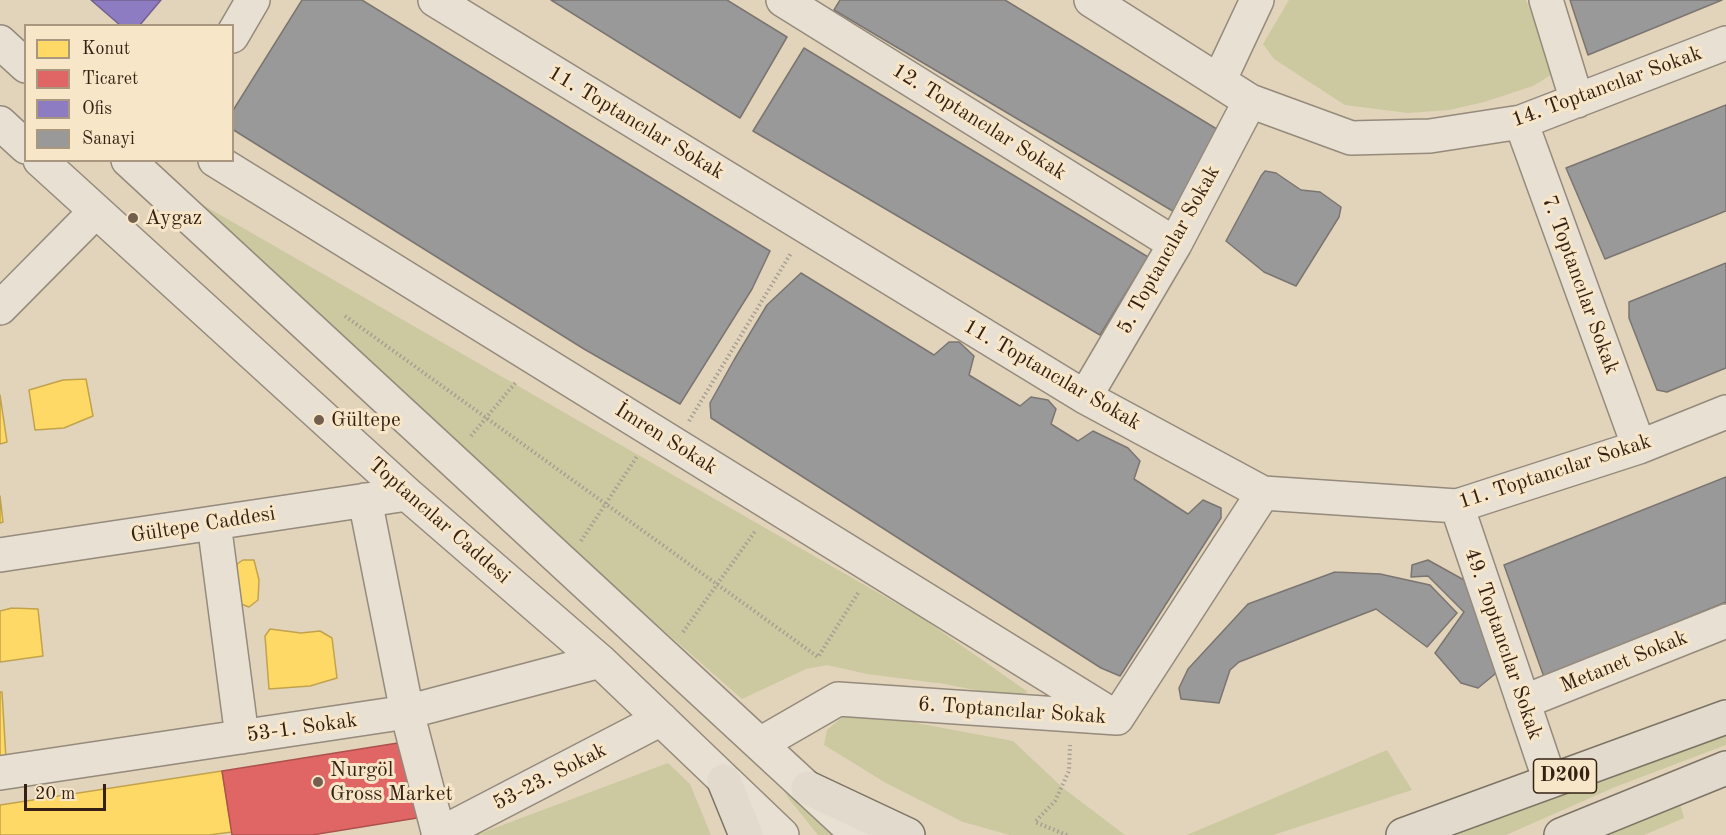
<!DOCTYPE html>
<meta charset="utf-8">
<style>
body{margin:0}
#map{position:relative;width:1726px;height:835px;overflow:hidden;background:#e2d4bb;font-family:"Old Standard TT",serif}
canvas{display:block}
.legend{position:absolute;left:24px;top:24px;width:210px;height:138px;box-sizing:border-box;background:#f7e6c8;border:2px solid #a99780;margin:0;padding:8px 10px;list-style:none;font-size:18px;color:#352013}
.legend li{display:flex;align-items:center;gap:12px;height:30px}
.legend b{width:30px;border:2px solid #a99780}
.scale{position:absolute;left:24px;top:784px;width:82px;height:27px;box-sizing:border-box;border:3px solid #352013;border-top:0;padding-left:8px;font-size:18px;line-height:21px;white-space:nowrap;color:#352013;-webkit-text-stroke:4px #f7e6c8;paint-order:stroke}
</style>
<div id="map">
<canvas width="1726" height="835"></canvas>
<ul class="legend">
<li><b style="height:16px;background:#ffd966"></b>Konut</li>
<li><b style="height:16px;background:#e06666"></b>Ticaret</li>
<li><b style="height:16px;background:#8e7cc3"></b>Ofis</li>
<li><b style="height:16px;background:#999"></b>Sanayi</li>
</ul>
<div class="scale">20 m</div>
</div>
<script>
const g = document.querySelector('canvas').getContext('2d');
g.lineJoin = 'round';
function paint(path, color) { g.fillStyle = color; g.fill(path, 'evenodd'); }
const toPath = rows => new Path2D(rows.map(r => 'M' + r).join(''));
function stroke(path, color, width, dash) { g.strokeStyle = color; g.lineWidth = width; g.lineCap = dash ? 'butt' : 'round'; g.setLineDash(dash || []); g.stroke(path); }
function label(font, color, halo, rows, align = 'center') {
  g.font = font + ' "Old Standard TT",serif'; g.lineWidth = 6; g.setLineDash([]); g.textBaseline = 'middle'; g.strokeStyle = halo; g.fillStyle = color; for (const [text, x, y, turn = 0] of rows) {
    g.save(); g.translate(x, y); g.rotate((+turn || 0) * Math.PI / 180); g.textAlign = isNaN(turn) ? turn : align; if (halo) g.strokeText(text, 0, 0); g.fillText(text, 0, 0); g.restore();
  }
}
paint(toPath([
 [1289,0,1526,0,1556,72,1533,86,1484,102,1449,110,1408,113,1345,105,1274,59,1263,44],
 [196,201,922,618,1028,692,1011,697,945,684,867,674,827,665,806,669,742,699,546,527],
 [909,712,916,723,1013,741,1063,788,1125,835,1010,835,963,822,886,783,824,745,827,730,847,713],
 [1726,728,1726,745,1615,787,1506,835,1435,835],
 [1387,750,1412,790,1273,835,1187,835],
 [668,763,690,784,711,835,476,835],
 [776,778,839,835,818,835,789,799],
 [1679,800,1684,818,1644,835,1597,835]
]), '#ccc89f');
const homes = toPath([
 [86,379,93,416,64,428,35,430,29,390,63,380,86,379],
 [0,395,7,442,0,444,0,395],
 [0,496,3,522,0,523,0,496],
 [243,560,254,560,259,580,258,600,249,607,241,604,236,575,237,564,243,560],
 [12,608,38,609,43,656,0,662,0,611,12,608],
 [270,629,301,633,320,631,332,638,337,678,310,686,269,689,265,636,270,629],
 [0,692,2,692,6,759,0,759,0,692],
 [222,771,232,832,209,835,0,835,0,805,222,771]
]);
paint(homes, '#ffd966');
stroke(homes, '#c2a24d', 1.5);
const shops = toPath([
 [404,742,417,818,312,835,232,835,222,771,404,742]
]);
paint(shops, '#e06666');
stroke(shops, '#ad514d', 1.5);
const offices = toPath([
 [91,0,161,0,139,26,121,26,91,0]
]);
paint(offices, '#8e7cc3');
stroke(offices, '#73608e', 1.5);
const industry = toPath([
 [302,0,362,0,770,251,752,289,680,404,584,349,232,129,232,112,302,0],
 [551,0,727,0,787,37,740,118,551,0],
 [840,0,1005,0,1220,131,1176,213,834,10,840,0],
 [1570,0,1722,0,1588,55,1570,0],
 [804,48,1148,257,1100,335,753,131,804,48],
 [1726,105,1726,211,1605,259,1566,168,1726,105],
 [1265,171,1276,173,1301,190,1320,192,1341,207,1339,217,1296,286,1264,272,1226,241,1261,176,1265,171],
 [1726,263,1726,368,1667,392,1657,390,1629,318,1629,302,1726,263],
 [801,273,934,355,949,342,959,342,974,356,969,375,1020,406,1031,397,1048,400,1056,409,1051,424,1078,441,1093,431,1128,448,1140,461,1134,479,1188,514,1203,500,1221,508,1221,518,1120,676,1101,668,711,418,710,403,734,360,767,305,801,273],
 [1726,477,1726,602,1544,677,1504,565,1726,477],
 [1428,560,1464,580,1497,664,1495,674,1478,688,1461,683,1435,653,1464,612,1428,576,1411,577,1412,565,1428,560],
 [1335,572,1380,574,1430,585,1457,613,1427,647,1376,609,1239,662,1230,670,1219,703,1181,699,1179,688,1188,669,1248,604,1335,572]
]);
paint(industry, '#999');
stroke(industry, '#7b7571', 1.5);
const minor = toPath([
 [435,0,1085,397,1263,493,1457,506,1639,447,1726,412],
 [783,0,1175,244],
 [1091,0,1250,101,1351,138,1430,136,1521,122,1726,43],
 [1546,0,1577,101],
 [232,36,253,0],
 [0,42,26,66],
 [1219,81,1257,0],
 [1521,122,1639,447],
 [0,123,26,147],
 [40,160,407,494,600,661,782,835],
 [128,160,858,835],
 [215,160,1117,718],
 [0,308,95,212],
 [1085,397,1175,244,1250,101],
 [365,500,407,712,439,835],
 [1457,506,1550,781],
 [214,523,242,737],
 [0,555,407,494],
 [1523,702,1726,621],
 [760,744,838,699,1117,718,1263,493],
 [0,773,407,712,600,661],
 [438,835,661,719]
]);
const highway = toPath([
 [724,781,746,835],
 [808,788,908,835],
 [1403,835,1726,717],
 [1561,835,1726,768]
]);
stroke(minor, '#958a7b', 36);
stroke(highway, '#7d7365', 36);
stroke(toPath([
 [345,316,818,657,858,593],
 [689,421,791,253],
 [471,436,516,382],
 [581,541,638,455],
 [683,632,756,530],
 [1067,835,1035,822,1055,801,1069,771,1070,745]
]), '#a69e94', 4, [1.5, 3]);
stroke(minor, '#e7e0d3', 33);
stroke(highway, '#e2dacc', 33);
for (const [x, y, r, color] of [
 [133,218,6,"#725f4e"],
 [319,420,6,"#725f4e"],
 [318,782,6,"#725f4e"]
]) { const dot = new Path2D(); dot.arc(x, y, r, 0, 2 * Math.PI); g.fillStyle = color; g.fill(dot); stroke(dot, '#f7e6c8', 2); }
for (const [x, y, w] of [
 [1565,776,63]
]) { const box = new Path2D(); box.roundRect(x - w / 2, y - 17, w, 34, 4.5); g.fillStyle = '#f7e6c8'; g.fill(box); stroke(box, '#352013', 1.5); }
label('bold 20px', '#352013', null, [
 ["D200",1565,776]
]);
label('21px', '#352013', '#f7e6c8', [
 ["14. Toptancılar Sokak",1607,87,-20],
 ["12. Toptancılar Sokak",979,122,32],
 ["11. Toptancılar Sokak",636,123,31],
 ["5. Toptancılar Sokak",1169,250,-61],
 ["7. Toptancılar Sokak",1580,285,70],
 ["11. Toptancılar Sokak",1052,375,30],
 ["İmren Sokak",666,439,32],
 ["11. Toptancılar Sokak",1555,472,-18],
 ["Toptancılar Caddesi",439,521,41],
 ["Gültepe Caddesi",203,525,-9],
 ["49. Toptancılar Sokak",1503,644,71],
 ["Metanet Sokak",1624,662,-22],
 ["6. Toptancılar Sokak",1012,711,4],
 ["53-1. Sokak",302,728,-8],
 ["53-23. Sokak",550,777,-27]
]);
label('21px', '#352013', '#f7e6c8', [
 ["Aygaz",145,218],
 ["Gültepe",331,420],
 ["Nurgöl",330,770],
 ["Gross Market",330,794]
], 'left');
</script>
